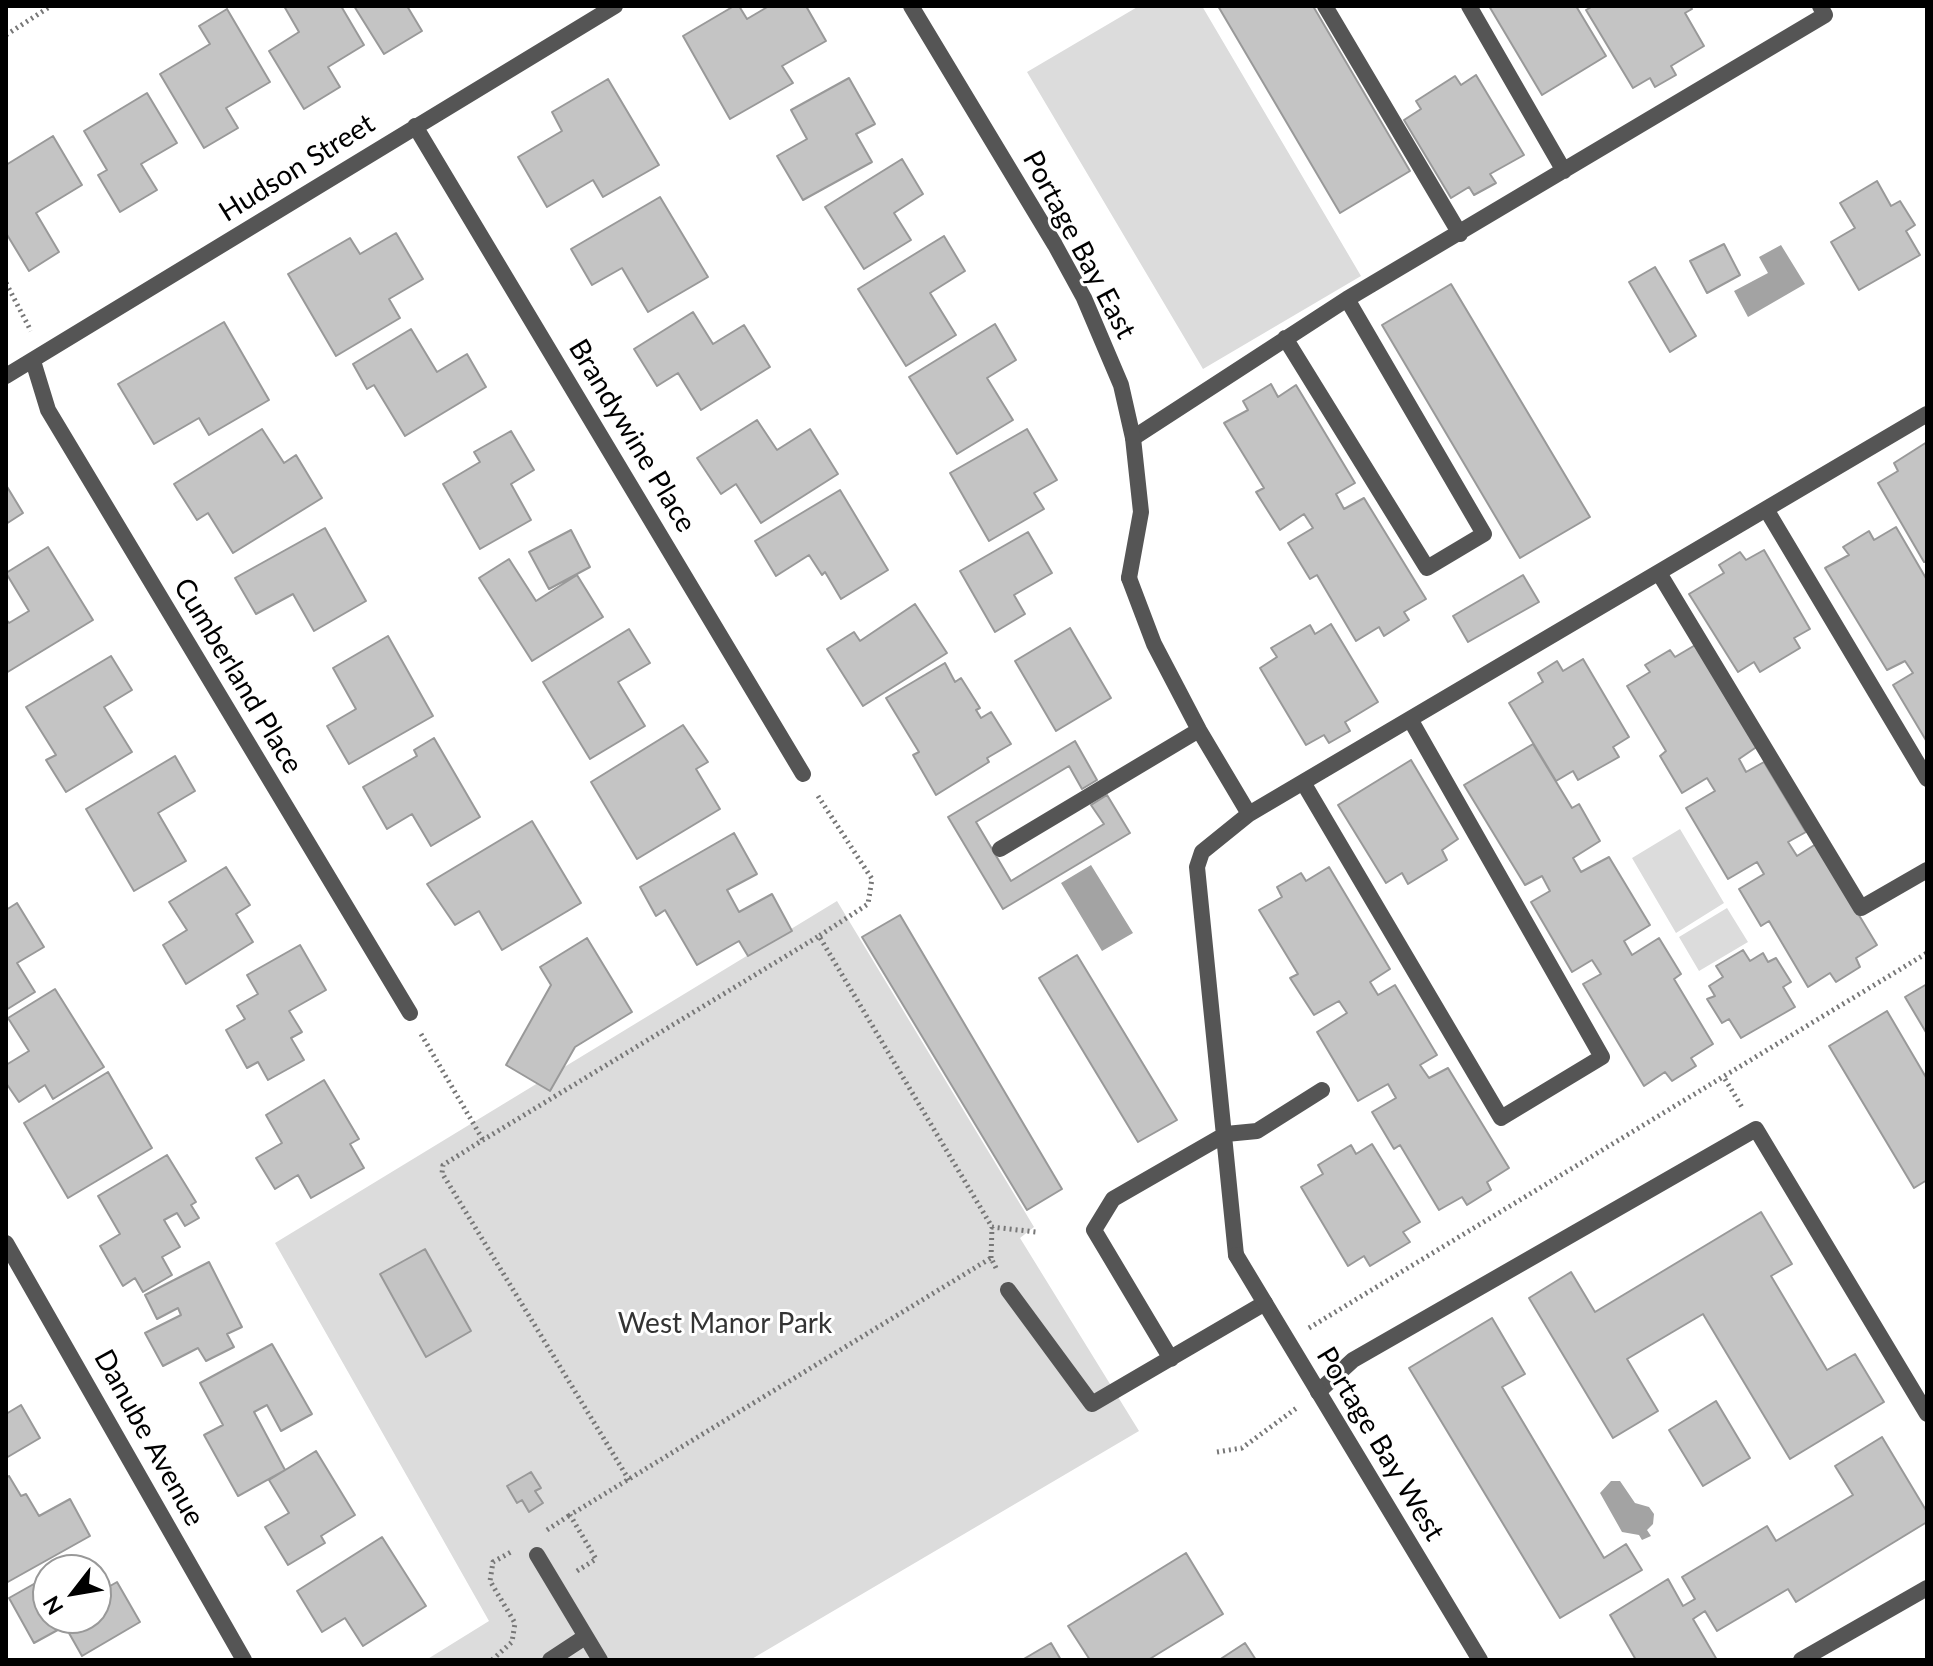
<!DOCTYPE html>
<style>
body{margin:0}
#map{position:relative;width:1933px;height:1666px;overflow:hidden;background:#fff;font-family:Lato,sans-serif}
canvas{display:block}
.frame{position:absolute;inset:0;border:8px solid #000;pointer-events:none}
.north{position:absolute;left:32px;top:1554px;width:80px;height:80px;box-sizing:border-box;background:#fff;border:2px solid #999;border-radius:50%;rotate:239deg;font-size:22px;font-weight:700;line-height:32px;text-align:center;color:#000}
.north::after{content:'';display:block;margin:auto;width:28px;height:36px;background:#000;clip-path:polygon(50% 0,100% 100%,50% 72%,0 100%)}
</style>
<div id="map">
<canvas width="1933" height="1666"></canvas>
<div class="frame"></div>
<div class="north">N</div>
</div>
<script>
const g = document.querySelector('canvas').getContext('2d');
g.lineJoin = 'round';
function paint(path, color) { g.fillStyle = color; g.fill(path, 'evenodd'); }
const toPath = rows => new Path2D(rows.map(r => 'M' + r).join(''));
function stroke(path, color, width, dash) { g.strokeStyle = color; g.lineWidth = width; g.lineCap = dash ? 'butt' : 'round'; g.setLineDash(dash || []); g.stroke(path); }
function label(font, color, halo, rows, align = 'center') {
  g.font = font + ' Lato,sans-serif'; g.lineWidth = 6; g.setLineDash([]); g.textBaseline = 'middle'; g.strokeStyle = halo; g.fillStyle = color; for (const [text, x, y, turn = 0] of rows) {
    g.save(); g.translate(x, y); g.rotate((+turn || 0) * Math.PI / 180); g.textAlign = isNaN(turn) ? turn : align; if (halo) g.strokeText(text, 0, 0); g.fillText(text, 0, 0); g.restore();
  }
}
paint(toPath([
 [1139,6,1202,6,1361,276,1203,369,1027,72],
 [1680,829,1724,903,1676,933,1632,858],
 [837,901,1034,1227,1020,1238,1139,1431,750,1660,426,1660,489,1621,275,1243],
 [1727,908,1748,942,1699,971,1679,937]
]), '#dcdcdc');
paint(toPath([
 [1781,245,1805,284,1748,317,1734,291,1768,273,1759,257],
 [1091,865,1133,933,1102,951,1061,883],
 [1611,1481,1620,1481,1635,1503,1649,1507,1654,1514,1653,1524,1647,1530,1651,1536,1642,1540,1639,1535,1622,1532,1600,1493]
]), '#a3a3a3');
const building = toPath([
 [284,6,341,6,364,45,328,67,340,87,304,109,269,51,299,32,284,6],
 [354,6,407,6,422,31,384,54,354,6],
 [734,6,739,6,747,19,769,6,806,6,826,41,782,66,793,83,730,119,683,36,734,6],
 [1218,6,1313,6,1410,171,1340,213,1218,6],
 [1489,6,1576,6,1606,56,1542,95,1489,6],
 [1593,6,1690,6,1692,9,1685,13,1704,46,1671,66,1676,75,1655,87,1650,78,1633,88,1586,10,1593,6],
 [227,9,270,82,226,108,238,128,204,148,160,74,210,44,199,26,227,9],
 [1476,75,1524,155,1490,174,1496,183,1474,195,1469,187,1451,198,1404,120,1421,109,1416,101,1455,76,1461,85,1476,75],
 [849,78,875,124,856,134,872,162,803,200,777,156,807,139,791,110,849,78],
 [608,79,659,165,603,197,593,180,547,207,518,157,562,131,552,112,608,79],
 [147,93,177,143,141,164,157,190,120,212,98,175,107,170,84,131,147,93],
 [53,136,82,185,36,213,59,252,29,271,6,233,6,165,53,136],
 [902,159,923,194,894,213,911,240,864,269,825,207,902,159],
 [1877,181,1891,206,1900,201,1915,225,1906,231,1920,255,1859,290,1831,242,1855,228,1840,203,1877,181],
 [660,197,708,277,648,312,622,268,592,285,571,249,660,197],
 [396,233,423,279,389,299,400,318,336,356,288,274,350,238,360,254,396,233],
 [944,236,965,271,930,293,956,335,906,366,858,289,944,236],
 [1724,244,1740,275,1707,293,1690,261,1724,244],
 [1655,267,1696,336,1670,352,1629,282,1655,267],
 [1451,284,1590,517,1520,558,1382,325,1451,284],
 [693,312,713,344,744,325,770,367,701,410,678,373,657,386,634,349,693,312],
 [224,322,269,400,209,435,199,418,154,444,118,384,224,322],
 [995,324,1016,360,987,378,1013,420,957,454,909,377,995,324],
 [411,329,437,372,467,354,486,387,405,436,374,385,367,389,353,364,411,329],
 [1271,384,1278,397,1296,385,1355,483,1336,494,1344,509,1364,498,1426,599,1404,612,1409,620,1384,636,1379,627,1356,641,1317,575,1310,579,1288,543,1313,528,1304,514,1280,530,1256,492,1264,488,1224,423,1248,410,1243,401,1271,384],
 [757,420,777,450,810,429,838,474,761,523,736,484,721,494,697,458,757,420],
 [262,429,284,463,296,455,322,498,233,553,208,513,197,520,174,484,262,429],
 [1027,429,1057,480,1034,493,1044,509,989,541,950,473,1027,429],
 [511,431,534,470,511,484,531,520,480,549,443,484,480,462,474,452,511,431],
 [1927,442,1927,561,1924,562,1878,483,1898,471,1894,463,1927,442],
 [6,485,23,513,6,524,6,485],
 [840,490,888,570,841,599,825,572,822,575,809,555,776,576,755,541,840,490],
 [1896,527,1927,580,1927,742,1893,685,1913,673,1905,661,1887,670,1825,568,1849,555,1843,547,1869,531,1874,540,1896,527],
 [325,528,366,601,314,631,293,594,256,614,235,578,325,528],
 [571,530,590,567,549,589,529,552,571,530],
 [1028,532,1052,573,1014,595,1025,614,995,632,960,571,1028,532],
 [48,547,93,620,6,673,6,619,9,623,29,611,6,573,48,547],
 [1764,550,1810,629,1794,638,1800,648,1760,672,1754,662,1738,672,1689,594,1724,573,1719,565,1740,552,1746,560,1764,550],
 [509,559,536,601,577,575,603,617,532,661,479,578,509,559],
 [1523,575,1539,602,1468,642,1453,616,1523,575],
 [915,604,947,653,863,706,827,649,854,632,860,641,915,604],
 [1331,624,1378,702,1345,722,1350,731,1329,743,1324,735,1306,745,1260,668,1277,657,1271,648,1310,625,1315,634,1331,624],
 [1070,628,1111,698,1056,731,1015,661,1070,628],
 [629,629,650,663,618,682,645,726,590,759,543,682,629,629],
 [388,636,433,716,349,764,327,726,356,709,333,668,388,636],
 [1697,644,1758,746,1739,759,1746,772,1764,762,1806,832,1788,842,1797,856,1816,844,1877,945,1856,958,1860,967,1836,982,1830,973,1808,987,1769,921,1761,926,1739,889,1764,874,1757,862,1728,879,1686,808,1715,791,1707,778,1682,793,1660,756,1666,751,1627,686,1650,672,1645,665,1670,650,1675,657,1697,644],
 [111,656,132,690,104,707,132,752,66,792,46,760,56,755,26,707,111,656],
 [1583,659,1629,737,1613,747,1619,757,1578,780,1573,771,1556,781,1509,703,1543,682,1538,673,1557,661,1563,671,1583,659],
 [945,663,955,682,961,678,980,708,976,710,981,718,991,712,1011,744,987,758,989,762,936,795,913,755,919,752,886,698,945,663],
 [683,725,708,762,696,769,720,809,637,859,591,782,683,725],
 [434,738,480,817,431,846,412,814,387,829,363,787,417,756,414,750,434,738],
 [1075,741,1097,780,1082,789,1069,766,976,822,1011,881,1104,824,1091,805,1107,795,1130,833,1003,909,948,817,1075,741],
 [1533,744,1572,808,1579,804,1600,841,1573,858,1581,872,1609,857,1650,925,1624,941,1632,955,1659,938,1681,974,1674,979,1713,1044,1691,1058,1696,1066,1672,1081,1665,1072,1644,1086,1583,984,1601,974,1592,960,1572,972,1531,902,1550,891,1542,876,1525,885,1464,785,1533,744],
 [175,756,195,791,158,813,186,861,134,891,86,809,175,756],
 [1411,760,1458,839,1442,850,1447,860,1408,884,1402,873,1386,883,1338,805,1411,760],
 [532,821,581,903,502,950,479,911,455,925,427,884,532,821],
 [734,833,757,874,727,890,739,912,772,894,792,931,748,956,739,941,697,965,665,910,656,916,640,887,734,833],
 [226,867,250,905,236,914,253,942,186,984,163,945,187,930,169,902,226,867],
 [1329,867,1390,969,1370,982,1378,995,1395,985,1437,1055,1420,1065,1429,1078,1448,1068,1509,1168,1487,1182,1491,1190,1467,1205,1462,1197,1439,1210,1400,1145,1394,1149,1372,1112,1396,1098,1388,1084,1358,1101,1317,1032,1347,1013,1339,1001,1314,1015,1290,978,1298,974,1259,910,1282,897,1277,887,1301,873,1306,881,1329,867],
 [17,903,44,947,17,963,35,992,6,1010,6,910,17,903],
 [900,915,1062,1189,1027,1210,862,937,900,915],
 [587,938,632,1012,575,1047,550,1091,506,1065,551,985,540,967,587,938],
 [300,945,326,990,289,1011,302,1032,291,1038,304,1060,268,1080,258,1062,247,1068,226,1030,245,1019,237,1006,258,994,247,975,300,945],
 [1743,950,1750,961,1763,953,1768,962,1776,958,1791,982,1783,987,1795,1007,1741,1038,1729,1019,1722,1023,1707,999,1715,996,1709,986,1723,977,1716,966,1743,950],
 [1077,955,1177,1120,1138,1142,1039,978,1077,955],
 [1927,984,1927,1034,1905,997,1927,984],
 [55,989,104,1067,53,1099,45,1085,19,1102,6,1083,6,1065,29,1051,8,1018,55,989],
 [1887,1011,1927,1079,1927,1180,1914,1188,1829,1046,1887,1011],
 [108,1072,152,1148,68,1198,24,1123,108,1072],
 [324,1080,359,1139,350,1144,364,1168,311,1198,298,1175,275,1189,256,1158,282,1143,266,1115,324,1080],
 [1372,1144,1420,1222,1403,1232,1410,1242,1370,1266,1364,1256,1348,1266,1301,1187,1323,1174,1318,1165,1351,1145,1356,1154,1372,1144],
 [167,1155,196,1202,191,1205,199,1218,185,1226,177,1213,164,1220,180,1247,162,1257,172,1275,143,1292,135,1278,123,1286,100,1246,120,1234,98,1196,167,1155],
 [1761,1212,1792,1264,1771,1276,1827,1370,1855,1354,1884,1402,1790,1459,1703,1314,1627,1359,1658,1411,1613,1438,1529,1298,1571,1272,1595,1312,1761,1212],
 [425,1249,471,1331,426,1357,380,1274,425,1249],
 [209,1262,242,1327,227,1334,234,1347,206,1361,198,1348,163,1366,145,1333,181,1315,178,1308,157,1319,145,1295,209,1262],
 [1492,1318,1525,1374,1502,1387,1604,1558,1626,1544,1642,1570,1560,1618,1409,1368,1492,1318],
 [272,1344,312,1414,281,1431,267,1405,254,1412,285,1470,238,1496,204,1435,223,1425,200,1383,272,1344],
 [1716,1401,1750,1458,1703,1486,1669,1430,1716,1401],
 [21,1405,40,1438,6,1458,6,1414,21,1405],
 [1882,1437,1927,1512,1927,1522,1796,1602,1788,1589,1717,1631,1705,1611,1693,1619,1717,1660,1636,1660,1610,1615,1668,1579,1683,1606,1695,1599,1682,1577,1767,1526,1776,1541,1853,1495,1835,1466,1882,1437],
 [316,1451,355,1515,321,1536,325,1543,288,1565,265,1527,289,1513,269,1480,316,1451],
 [531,1472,541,1488,535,1491,543,1503,529,1512,522,1500,517,1503,507,1486,531,1472],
 [9,1476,21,1496,26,1494,39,1516,70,1499,90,1536,6,1583,6,1478,9,1476],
 [382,1537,426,1606,363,1646,345,1618,322,1632,297,1591,382,1537],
 [1186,1553,1223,1614,1148,1660,1090,1660,1068,1626,1186,1553],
 [77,1560,83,1570,58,1570,77,1560],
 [48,1576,48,1618,96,1618,96,1594,117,1582,140,1622,82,1656,65,1626,34,1643,9,1598,48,1576],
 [1051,1643,1061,1660,1022,1660,1051,1643],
 [1245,1643,1256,1660,1219,1660,1245,1643]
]);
paint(building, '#c4c4c4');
stroke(building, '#999', 2);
stroke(toPath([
 [6,35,51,6],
 [6,283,31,331],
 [818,796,872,879,868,904,819,936],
 [421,1034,483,1140],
 [1725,1079,1743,1109],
 [991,1258,992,1227],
 [1309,1328,1927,953],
 [1217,1452,1242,1448,1298,1407],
 [629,1480,442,1173,443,1165,483,1140,819,936,992,1227,1036,1232],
 [547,1530,570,1515],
 [577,1571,596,1559,570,1515,991,1258,996,1268],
 [492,1660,512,1642,515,1623,490,1581,493,1562,511,1552]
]), '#777', 5, [2, 4]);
stroke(toPath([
 [1325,6,1460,234],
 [1469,6,1564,171],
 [1285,338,1427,568,1484,534,1347,299],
 [1133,438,1347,299,1825,15,1820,6],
 [1766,509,1927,779],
 [1659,573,1861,908,1927,870],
 [1129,578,1154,644,1199,730,1249,814],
 [1304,784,1501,1118,1602,1057,1410,719],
 [1000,849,1199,730],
 [1236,1255,1197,867,1202,852,1249,814,1927,414],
 [1008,1290,1092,1404,1265,1303],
 [1171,1359,1094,1230,1113,1199,1226,1134,1257,1131,1322,1090],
 [1318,1392,1353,1360,1756,1129,1927,1414],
 [537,1555,600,1660],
 [550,1660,585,1637],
 [1801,1660,1927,1588]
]), '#555', 16);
stroke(toPath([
 [911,6,1055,245,1084,298,1121,385,1133,438,1141,512,1129,578],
 [415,126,803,774],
 [33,361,48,410,410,1013],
 [6,376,615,6],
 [6,1243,244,1660],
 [1236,1255,1480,1660]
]), '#555', 16);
label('28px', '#000', '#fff', [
 ["Hudson Street",297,168,-32],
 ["Portage Bay East",1079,245,62],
 ["Brandywine Place",632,436,59],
 ["Cumberland Place",238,676,59],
 ["Danube Avenue",149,1438,61],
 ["Portage Bay West",1380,1444,59]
]);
label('28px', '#333', '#fff', [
 ["West Manor Park",725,1324]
]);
</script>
